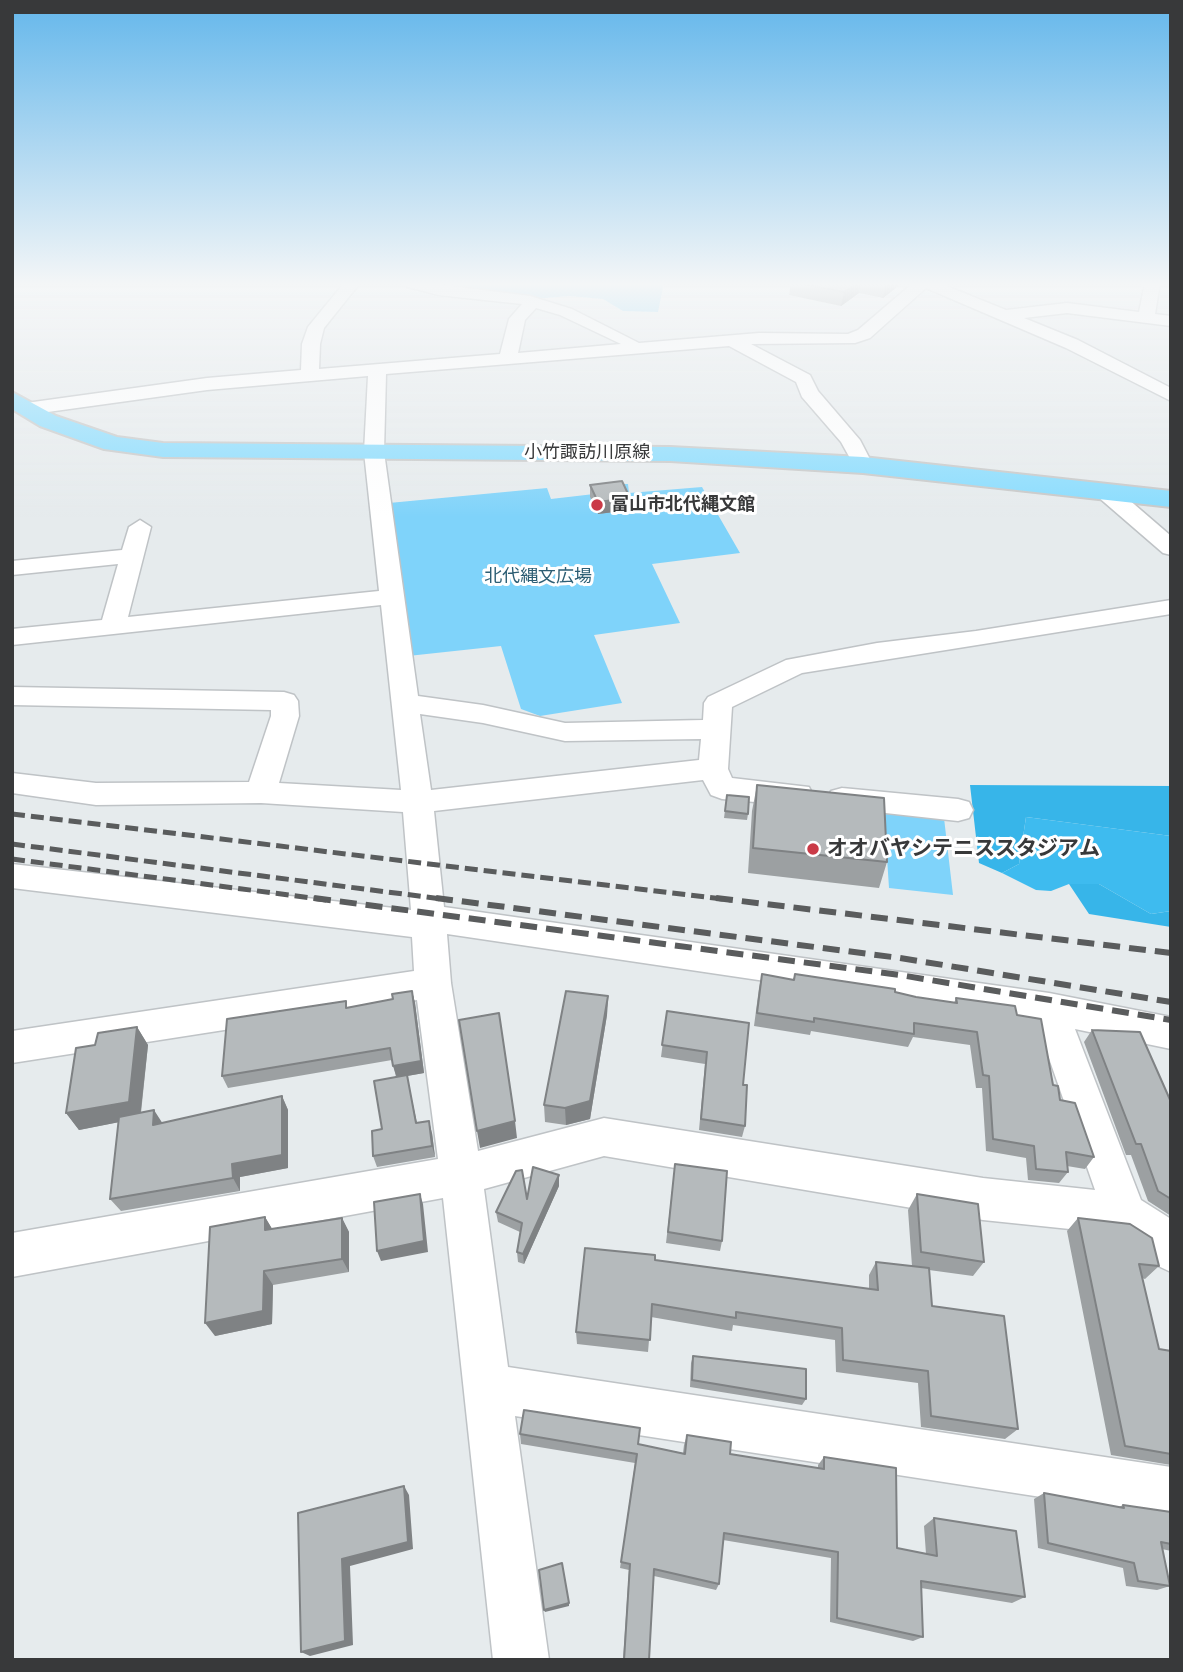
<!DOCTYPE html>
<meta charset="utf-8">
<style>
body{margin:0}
#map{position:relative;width:1183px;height:1672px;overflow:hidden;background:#e6ebed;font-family:"DM Sans",sans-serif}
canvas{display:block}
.frame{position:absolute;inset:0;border:14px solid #38393a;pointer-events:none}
</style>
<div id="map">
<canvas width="1183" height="1672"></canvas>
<div class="frame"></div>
</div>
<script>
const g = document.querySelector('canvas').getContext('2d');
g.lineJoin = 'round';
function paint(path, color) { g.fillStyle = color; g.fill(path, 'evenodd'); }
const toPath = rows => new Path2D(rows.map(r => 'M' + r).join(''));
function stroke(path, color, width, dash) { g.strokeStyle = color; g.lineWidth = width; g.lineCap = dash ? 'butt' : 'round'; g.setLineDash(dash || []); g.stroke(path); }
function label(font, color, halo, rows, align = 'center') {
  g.font = font + ' "DM Sans","Noto Sans JP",sans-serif'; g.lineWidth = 6; g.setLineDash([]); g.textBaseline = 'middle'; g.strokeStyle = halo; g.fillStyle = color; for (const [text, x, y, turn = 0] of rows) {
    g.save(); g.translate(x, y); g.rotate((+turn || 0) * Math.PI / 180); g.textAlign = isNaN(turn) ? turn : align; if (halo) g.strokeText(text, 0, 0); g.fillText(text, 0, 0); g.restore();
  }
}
paint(toPath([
 [421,283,664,283,658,312,623,311,603,299,569,296,534,299,462,292],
 [592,484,628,484,629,493,702,487,740,553,652,564,680,623,594,635,622,703,540,716,521,709,501,646,408,656,389,503,547,488,551,499,594,494],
 [884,812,944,818,953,895,889,888]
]), '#7fd3fa');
paint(toPath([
 [970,785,1171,786,1171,836,1026,817,1019,864,1002,873,979,863],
 [1069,884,1099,884,1151,914,1171,911,1171,927,1089,914]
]), '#37b5e9');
paint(toPath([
 [1026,817,1171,836,1171,911,1151,914,1099,884,1069,884,1051,891,1036,890,1002,873,1019,864]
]), '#3ebbef');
const minor = toPath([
 [344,283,360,283,324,328,320,344,319,369,500,354,509,319,522,304,438,295,405,286,403,283,427,283,530,296,572,309,639,343,759,333,848,334,858,330,913,283,939,283,1006,310,1067,303,1139,312,1145,283,1160,283,1155,314,1171,316,1171,326,1067,313,1024,318,1078,340,1171,388,1171,401,1066,348,926,288,870,338,855,343,751,344,810,375,818,391,860,440,873,465,863,471,856,469,841,442,802,397,796,382,729,346,386,374,384,452,418,696,483,705,565,723,703,720,704,703,708,697,786,660,877,643,976,631,1171,600,1171,614,802,673,732,707,728,769,732,778,809,787,813,795,809,803,798,806,722,799,711,795,703,780,434,811,444,907,1049,993,1171,1017,1171,1049,1075,1029,1141,1200,1171,1219,1171,1272,1156,1265,1153,1258,1118,1234,983,1220,604,1156,484,1189,508,1367,1171,1467,1171,1517,515,1416,549,1660,493,1660,443,1198,12,1277,12,1233,438,1159,417,1000,12,1063,12,1031,414,971,412,937,12,888,12,864,411,910,403,812,261,803,96,805,12,793,12,773,96,783,249,782,271,716,271,710,12,705,12,687,284,692,294,695,298,701,299,716,279,783,401,790,381,605,12,645,12,629,102,620,118,564,12,575,12,561,122,550,129,527,140,520,151,527,128,617,379,591,364,452,368,376,207,390,26,415,16,409,26,403,207,378,301,370,302,344,308,327,344,283],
 [536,308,560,315,621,344,518,353,525,320,536,308],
 [420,714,483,723,565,741,701,739,699,760,431,790,420,714],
 [447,934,1036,1021,1095,1190,983,1178,604,1118,478,1151,451,983,447,934],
 [1105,485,1113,486,1171,536,1171,555,1163,553,1097,496,1094,491,1097,486,1105,485],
 [842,788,958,799,969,802,973,810,969,818,958,821,831,807,827,799,831,791,842,788]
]);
const major = toPath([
 [12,392,56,416,117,437,163,443,670,447,863,457,1171,491,1171,507,863,473,670,461,163,457,104,449,40,426,12,409,12,392]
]);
stroke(minor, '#bfc3c6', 3);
stroke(major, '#c7c8c8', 4);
paint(minor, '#fff');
paint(major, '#88dcfe');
stroke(toPath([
 [12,814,731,900],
 [12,844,450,900],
 [12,859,327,900]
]), '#5a5c5d', 5, [13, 6]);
stroke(toPath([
 [314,898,900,975,1171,1020],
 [436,898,900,958,1171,1002],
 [716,898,1171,953]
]), '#5a5c5d', 6, [17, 9]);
paint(toPath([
 [791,283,902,283,883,298,859,293,841,306,789,295],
 [590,485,630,498,630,510,598,514,590,497],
 [757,785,887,862,879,888,748,873,752,811],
 [727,795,748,814,747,820,724,818],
 [762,974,793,980,795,974,895,992,916,997,954,1003,956,998,1017,1015,1060,1100,1094,1157,1085,1169,1067,1166,1068,1172,1059,1183,1028,1180,1026,1158,986,1151,982,1088,976,1088,970,1045,913,1037,908,1047,811,1031,810,1035,754,1026,759,988],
 [412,991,415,1003,424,1073,407,1076,417,1123,432,1133,435,1157,377,1167,373,1156,382,1129,396,1077,392,1060,228,1088,222,1076,348,1008,393,999],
 [608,996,607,1015,590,1119,566,1125,545,1122,544,1105],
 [667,1011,743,1085,745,1126,742,1137,699,1130,705,1064,661,1057],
 [137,1027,148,1045,141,1113,162,1123,282,1096,288,1110,288,1168,240,1177,240,1191,121,1211,110,1199,119,1122,79,1130,66,1113,95,1045],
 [1092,1030,1171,1102,1171,1216,1148,1201,1131,1155,1126,1155,1084,1042],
 [675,1164,722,1241,720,1251,666,1243],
 [559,1175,559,1186,524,1264,518,1262,517,1252,520,1232,498,1222,496,1212,527,1199],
 [917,1194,984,1262,973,1276,929,1270,932,1306,1018,1429,1005,1439,921,1427,918,1383,836,1372,835,1340,733,1325,732,1331,651,1317,648,1352,577,1344,576,1332,655,1260,869,1289,869,1275,876,1262,912,1266,908,1210],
 [265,1217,272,1229,342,1218,349,1232,349,1272,273,1285,272,1324,215,1336],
 [1078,1218,1159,1266,1145,1279,1142,1278,1159,1349,1171,1351,1171,1465,1111,1455,1067,1231],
 [693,1356,806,1399,802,1405,690,1387,691,1363],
 [520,1434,638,1444,683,1453,684,1445,687,1435,730,1454,818,1468,818,1465,824,1457,897,1548,926,1554,924,1526,934,1518,1025,1597,1012,1603,921,1588,923,1637,913,1641,830,1622,831,1558,723,1540,719,1584,716,1590,654,1576,649,1660,623,1660,629,1570,620,1568,635,1463,521,1444],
 [1044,1493,1119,1507,1123,1505,1171,1512,1171,1551,1162,1549,1170,1586,1157,1590,1126,1586,1123,1568,1038,1548,1034,1499]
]), '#9ca0a2');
paint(toPath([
 [858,283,861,283,859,293,841,306,844,292],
 [887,283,902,283,883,298,886,284],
 [630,498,630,510,598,514,598,502],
 [412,991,415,1003,424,1073,407,1076,419,1135,397,1078,393,1066],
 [608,996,607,1015,590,1119,566,1125,565,1108],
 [137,1027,148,1045,140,1118,79,1130,66,1113],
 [282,1096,288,1110,288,1168,240,1177,240,1191,233,1178,232,1164],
 [154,1110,163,1124,153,1125],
 [429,1121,432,1133,435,1157,432,1146],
 [515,1121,517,1138,480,1148,477,1131],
 [559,1175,559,1186,524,1264,523,1254],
 [420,1194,423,1204,428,1252,381,1261,377,1251],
 [265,1217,274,1232,265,1230],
 [342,1218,349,1232,349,1272,342,1259],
 [264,1271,273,1285,272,1324,215,1336,205,1323],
 [404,1486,409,1495,413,1549,350,1566,353,1645,310,1656,301,1652,342,1559],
 [569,1603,569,1606,545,1612,544,1610]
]), '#7f8284');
const building = toPath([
 [798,283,858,283,844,292,798,283],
 [622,481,630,498,598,502,590,485,622,481],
 [757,785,884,798,887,862,753,848,757,785],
 [727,795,749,797,748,814,725,811,727,795],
 [762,974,794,980,795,974,895,989,895,992,916,997,957,1003,956,998,1015,1006,1017,1015,1041,1019,1053,1085,1058,1086,1060,1100,1075,1103,1094,1157,1066,1152,1068,1172,1036,1169,1034,1146,993,1139,989,1076,983,1075,977,1032,914,1023,914,1034,814,1018,814,1022,757,1013,762,974],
 [412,991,421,1061,393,1066,390,1048,222,1076,227,1019,346,1001,346,1008,393,999,392,994,412,991],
 [566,991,608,996,590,1101,565,1108,544,1105,566,991],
 [667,1011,749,1023,743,1085,747,1085,745,1126,701,1119,707,1052,662,1045,667,1011],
 [499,1013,515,1121,477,1131,459,1020,499,1013],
 [137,1027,129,1102,66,1113,76,1048,95,1045,98,1033,137,1027],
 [1092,1030,1140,1032,1171,1102,1171,1199,1158,1191,1141,1144,1136,1144,1092,1030],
 [407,1075,416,1123,429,1121,432,1146,373,1156,372,1131,382,1129,374,1081,407,1075],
 [282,1096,282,1155,232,1164,233,1178,110,1199,119,1117,154,1110,153,1125,282,1096],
 [675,1164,727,1171,722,1241,668,1232,675,1164],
 [533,1167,559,1175,523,1254,517,1252,522,1223,496,1212,516,1171,522,1170,527,1199,533,1167],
 [420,1194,424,1241,377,1251,374,1202,420,1194],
 [917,1194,978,1204,984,1262,921,1252,917,1194],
 [265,1217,265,1230,342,1218,342,1259,264,1271,263,1311,205,1323,210,1227,265,1217],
 [1078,1218,1130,1224,1152,1238,1159,1266,1139,1264,1159,1349,1171,1351,1171,1454,1125,1446,1078,1218],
 [585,1248,655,1255,655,1260,878,1290,876,1262,929,1268,932,1306,1004,1316,1018,1429,931,1416,928,1371,843,1360,842,1328,736,1312,736,1318,652,1304,650,1340,576,1332,585,1248],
 [693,1356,806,1369,806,1399,692,1380,693,1356],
 [524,1410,640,1428,638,1444,685,1454,687,1435,731,1442,730,1454,824,1469,824,1457,896,1468,897,1548,937,1556,934,1518,1016,1531,1025,1597,921,1581,923,1637,837,1618,838,1552,724,1533,719,1584,654,1569,649,1660,624,1660,630,1564,621,1562,637,1454,520,1434,524,1410],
 [404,1486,408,1542,342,1559,345,1641,301,1652,298,1513,404,1486],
 [1044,1493,1124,1508,1123,1505,1171,1512,1171,1544,1161,1542,1170,1586,1138,1581,1134,1563,1048,1543,1044,1493],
 [562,1563,569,1603,544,1610,539,1570,562,1563]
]);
paint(building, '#b5babc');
stroke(building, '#7f8284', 2);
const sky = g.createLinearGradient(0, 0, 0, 517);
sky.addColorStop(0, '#64b7eb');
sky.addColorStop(0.55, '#f4f6f7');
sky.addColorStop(1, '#f4f6f700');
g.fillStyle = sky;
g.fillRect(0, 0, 1183, 517);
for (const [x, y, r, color] of [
 [597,505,7,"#ca3a47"],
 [813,849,7,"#ca3a47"]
]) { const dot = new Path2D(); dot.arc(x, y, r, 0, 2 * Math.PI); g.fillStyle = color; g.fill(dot); stroke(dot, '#fff', 2.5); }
label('18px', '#38393a', '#fff', [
 ["小竹諏訪川原線",587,453]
]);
label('bold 18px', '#38393a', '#fff', [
 ["富山市北代縄文館",611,505]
], 'left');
label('18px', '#2d5e74', '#fff', [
 ["北代縄文広場",538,577]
]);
label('bold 21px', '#38393a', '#fff', [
 ["オオバヤシテニススタジアム",827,849]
], 'left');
</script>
